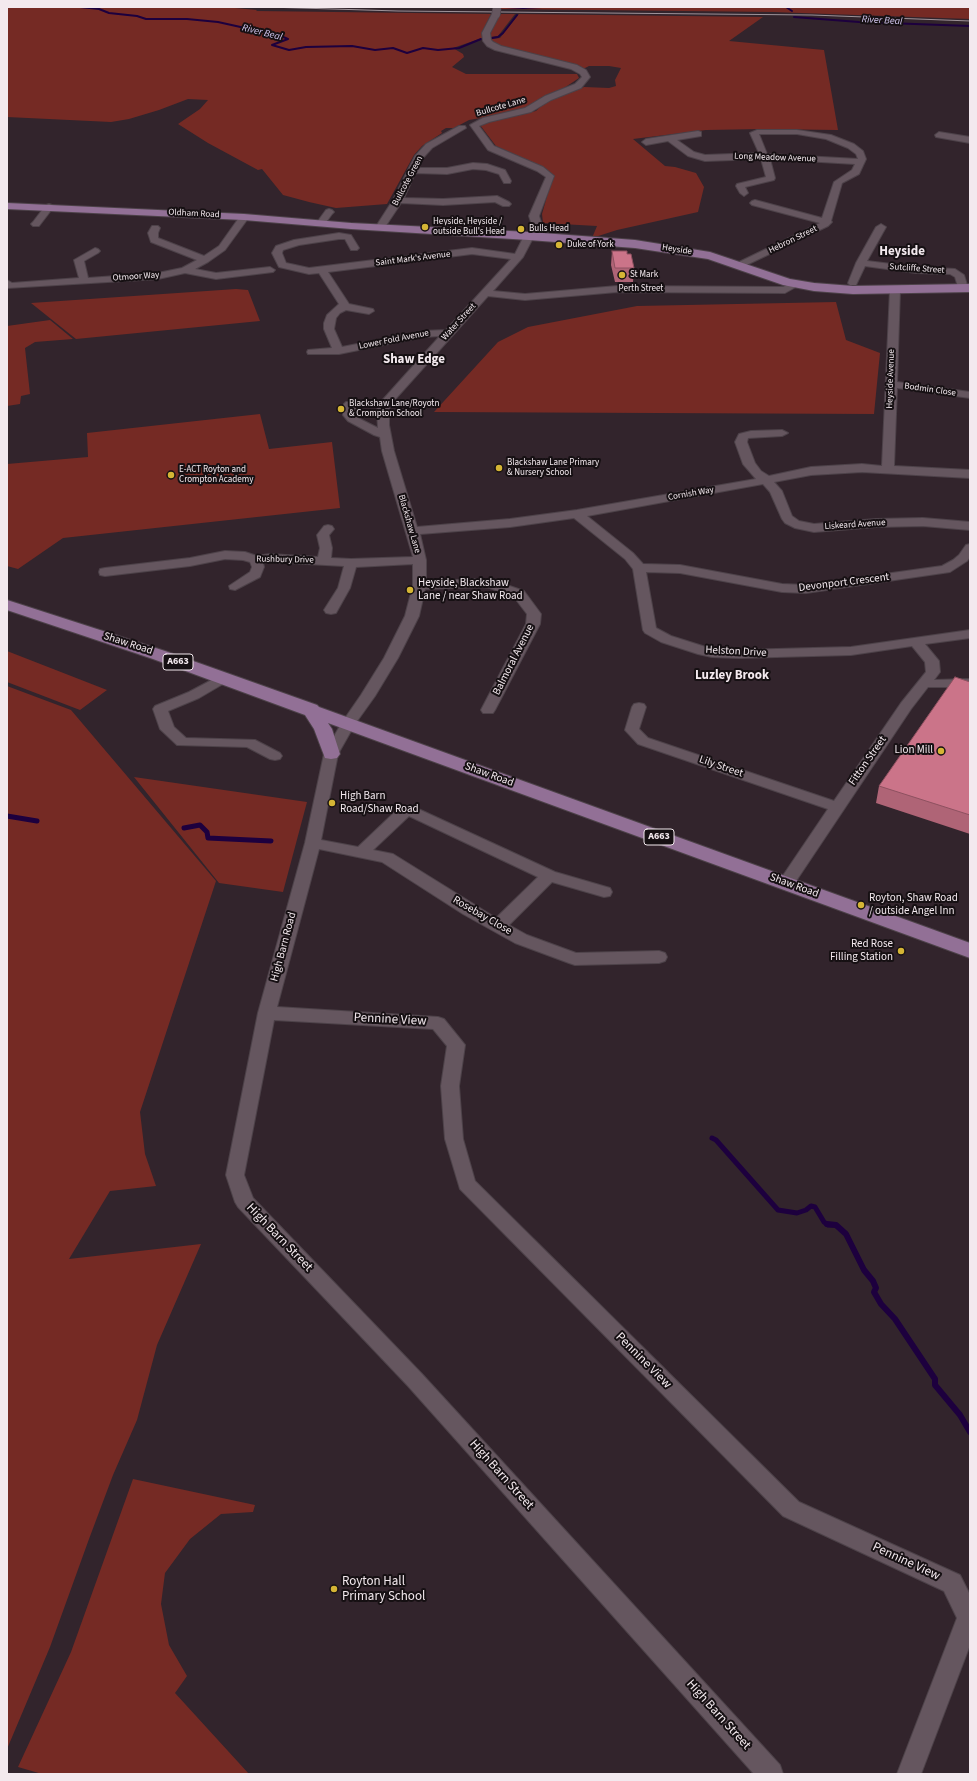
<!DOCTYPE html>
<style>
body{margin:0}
#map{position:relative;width:977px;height:1781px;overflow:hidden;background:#32242c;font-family:"Source Sans 3",sans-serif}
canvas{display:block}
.frame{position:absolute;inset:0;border:8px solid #f3e9ee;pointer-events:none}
</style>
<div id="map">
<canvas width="977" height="1781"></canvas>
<div class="frame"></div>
</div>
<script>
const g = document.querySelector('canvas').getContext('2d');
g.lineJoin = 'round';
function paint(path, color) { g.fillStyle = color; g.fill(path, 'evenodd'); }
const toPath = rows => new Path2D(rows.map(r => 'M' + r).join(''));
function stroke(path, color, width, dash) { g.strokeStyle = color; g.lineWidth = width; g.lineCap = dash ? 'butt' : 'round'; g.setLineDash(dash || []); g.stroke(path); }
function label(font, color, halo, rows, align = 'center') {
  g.font = font + ' "Source Sans 3",sans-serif'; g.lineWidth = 4; g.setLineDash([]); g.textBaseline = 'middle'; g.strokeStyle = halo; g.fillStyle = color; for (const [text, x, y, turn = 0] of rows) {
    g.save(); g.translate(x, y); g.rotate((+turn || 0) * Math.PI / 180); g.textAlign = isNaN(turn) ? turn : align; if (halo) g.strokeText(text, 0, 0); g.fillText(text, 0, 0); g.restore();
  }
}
paint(toPath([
 [7,7,224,7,257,10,256,11,491,14,482,32,482,38,453,48,463,54,464,57,452,67,466,74,577,74,579,78,564,88,546,95,527,107,514,112,469,120,454,128,446,128,441,131,442,133,422,146,414,155,387,204,336,208,309,202,283,195,262,169,258,170,208,143,178,124,200,109,208,100,188,99,159,110,129,119,111,122,7,117],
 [499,7,970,7,970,19,773,12,501,9],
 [500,14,515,14,498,36,490,37,490,34],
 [519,14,763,17,729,41,824,50,838,130,762,129,706,130,633,139,665,166,675,167,696,173,704,187,698,212,617,230,592,238,597,226,543,223,542,214,553,175,540,166,496,146,480,125,488,121,536,111,545,102,584,87,609,88,616,86,615,80,621,68,609,66,589,66,583,69,516,51,493,44,489,39,500,38],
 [236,289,248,290,260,321,76,339,31,303],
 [836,302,846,340,880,353,874,414,434,412,498,342,528,327,637,306],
 [50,320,73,339,35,342,25,348,30,394,21,396,20,404,7,406,7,326],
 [260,414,269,449,332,442,340,508,63,538,18,569,7,566,7,464,88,457,87,433],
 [7,651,107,690,80,710,7,682],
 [7,686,71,710,216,881,140,1112,145,1154,156,1186,110,1191,69,1259,201,1244,157,1345,137,1420,113,1475,89,1539,50,1647,7,1749],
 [134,777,307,802,283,892,219,883],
 [133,1479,255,1505,253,1512,221,1514,190,1539,165,1573,161,1604,169,1645,187,1676,175,1693,249,1774,42,1774,18,1767,71,1652]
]), '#752a24');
stroke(toPath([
 [80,7,99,9,109,13,137,16,146,19,187,19,218,22,281,36,288,39,272,45,289,50,306,47,352,46,375,50,393,48,407,53,423,48,438,50,459,48,481,39],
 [506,7,524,8],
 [786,7,792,11],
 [522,8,542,7],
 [794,17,859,22,970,26],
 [492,38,498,37,503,33,517,15]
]), '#1d003e', 2);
stroke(toPath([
 [7,816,37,821],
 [184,828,200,825,207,832,208,838,271,841],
 [712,1138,716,1140,778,1210,797,1213,806,1210,811,1206,815,1207,824,1222,828,1225,836,1225]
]), '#1d003e', 5);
stroke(toPath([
 [827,1224,836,1225,846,1234,864,1270,873,1281,876,1288,874,1292,881,1304,895,1319,935,1379,935,1385,960,1415,970,1432]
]), '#1d003e', 6);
const minor = toPath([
 [493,12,500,14,490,33,491,40,493,42,501,46,577,65,586,70,590,77,581,88,551,100,531,112,489,122,479,126,494,146,543,167,554,176,539,216,545,234,541,239,538,240,533,237,535,234,529,216,546,177,537,171,488,150,470,125,483,118,525,108,545,96,575,84,582,77,580,74,571,69,495,50,487,46,483,41,482,33,493,12],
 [459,126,465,126,466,128,432,148,422,159,418,168,447,168,473,163,487,164,505,170,511,181,510,183,504,183,499,174,486,170,473,169,447,174,415,173,404,198,443,199,497,196,509,202,511,204,509,206,503,206,495,202,443,205,401,203,383,230,377,230,375,228,393,200,415,156,426,144,459,126],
 [757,130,797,130,831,135,854,144,863,151,866,159,859,174,842,183,831,221,832,222,828,226,738,269,733,266,735,264,820,223,752,205,750,203,752,201,755,200,822,218,834,182,852,170,855,164,770,159,775,178,774,180,745,187,748,193,744,196,740,193,736,186,737,184,766,177,761,159,705,161,688,156,668,141,646,145,642,142,646,139,698,131,701,132,701,136,677,140,694,152,705,155,759,153,750,133,757,130],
 [759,134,797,134,826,139,848,148,856,154,858,159,767,154,759,134],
 [939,132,970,137,970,143,936,137,935,135,939,132],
 [49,204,52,205,54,207,52,209,39,226,33,226,31,224,33,222,46,205,49,204],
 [329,209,332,210,334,212,332,214,324,225,318,225,316,223,318,221,326,210,329,209],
 [244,214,249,217,225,250,208,262,195,269,216,273,270,267,275,270,273,272,216,279,185,273,158,279,7,288,7,280,12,283,79,278,74,260,95,248,98,249,100,251,98,253,84,261,88,278,158,273,182,268,197,260,151,242,148,233,152,226,158,226,160,228,158,233,158,238,204,256,219,246,241,215,244,214],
 [881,224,886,227,867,261,916,267,955,269,964,275,968,288,967,290,959,290,955,277,950,274,916,273,865,266,856,285,850,285,848,283,856,263,876,227,881,224],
 [339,233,351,235,359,248,357,250,351,250,345,239,339,239,299,245,283,250,282,253,286,263,309,268,472,248,515,254,524,236,529,233,534,236,523,257,493,291,525,294,617,286,783,287,796,281,801,284,785,293,617,292,525,300,488,296,390,405,389,410,389,425,394,451,417,527,510,519,577,510,756,479,743,464,735,442,739,434,751,431,782,430,788,433,782,436,748,438,747,442,755,463,761,471,769,476,811,467,862,464,882,466,890,290,895,287,900,290,897,382,970,392,970,398,897,388,894,466,970,470,970,478,862,472,811,475,774,482,782,491,792,516,799,521,814,524,876,519,923,518,970,522,970,530,923,526,876,527,814,532,795,528,785,523,782,519,770,492,763,484,587,516,633,553,643,564,680,565,782,584,806,585,942,566,953,560,959,555,966,545,970,544,970,557,967,561,950,572,806,593,782,592,680,573,646,572,656,628,671,636,712,649,739,650,851,647,970,630,970,638,925,644,939,661,940,672,934,680,970,679,970,687,928,687,911,709,792,887,786,888,780,887,778,883,828,809,638,744,625,730,632,707,634,704,639,703,644,704,646,707,639,729,648,738,834,801,901,703,926,672,925,662,912,646,851,655,739,658,712,657,698,654,661,642,645,633,643,630,633,569,625,559,574,518,510,527,420,534,426,560,426,581,482,579,498,582,524,591,541,614,540,624,495,710,493,713,483,713,481,710,526,624,527,614,514,597,490,588,482,587,425,589,419,616,398,658,375,696,355,724,338,754,321,840,358,847,397,810,409,805,414,807,555,872,610,888,612,892,610,896,604,897,552,882,509,925,527,935,576,953,659,951,665,953,667,957,665,961,659,963,575,965,569,963,515,943,463,914,382,862,319,849,277,1007,438,1017,444,1019,465,1045,459,1086,463,1139,475,1181,799,1502,960,1575,970,1595,970,1645,921,1774,897,1774,957,1618,944,1591,783,1516,460,1189,445,1139,441,1086,447,1046,433,1029,274,1020,244,1175,253,1198,422,1374,780,1765,783,1774,754,1774,408,1386,238,1207,235,1202,226,1175,258,1013,305,843,324,754,341,724,361,695,384,658,405,616,413,585,413,564,356,567,350,588,336,613,331,614,326,613,324,610,338,588,344,566,270,562,263,563,264,567,260,577,235,590,230,589,229,586,250,572,252,567,250,562,243,560,225,559,190,566,105,576,100,575,99,572,100,569,105,568,190,558,225,551,245,552,257,556,270,554,318,557,320,548,317,535,324,526,328,525,332,526,334,529,329,535,332,548,331,558,351,559,413,557,382,451,380,437,374,435,348,421,343,415,344,404,346,402,354,402,356,404,355,415,356,417,378,428,377,410,379,404,440,336,423,337,339,354,308,354,307,352,308,350,332,348,324,329,324,323,327,315,339,304,319,273,309,274,279,267,272,253,276,246,294,240,339,233],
 [472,254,511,259,446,330,423,331,342,347,334,329,336,318,340,313,346,310,369,314,374,311,373,309,349,304,328,272,472,254],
 [409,816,538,877,496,918,393,854,373,850,409,816],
 [223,674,228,675,230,678,228,681,199,698,168,711,174,727,186,738,255,740,280,753,282,756,280,759,275,760,270,759,247,747,177,745,160,729,153,709,155,706,189,692,223,674]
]);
const major = toPath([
 [7,203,244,214,351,223,529,232,635,240,710,252,790,279,814,283,853,286,970,284,970,292,853,294,814,291,783,285,708,259,635,248,529,240,351,229,244,220,7,209,7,203],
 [7,600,165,651,317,705,319,707,970,943,970,958,328,723,332,729,340,754,337,758,331,759,325,758,314,729,305,715,153,659,7,610,7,600]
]);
stroke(minor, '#4d4249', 2);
stroke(major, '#4d4249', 2);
paint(minor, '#65565f');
paint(major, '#927096');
stroke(toPath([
 [267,7,398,11,812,15,970,21]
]), '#9f9399', 1);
const minorBridge = toPath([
 [496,14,497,8]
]);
stroke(minorBridge, '#4d4249', 9, []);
stroke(minorBridge, '#65565f', 8);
paint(toPath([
 [612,251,627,254,634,268,633,282,615,282,611,265],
 [970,682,970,834,876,803,879,786]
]), '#af6476');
const building = toPath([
 [612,251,627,251,627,254,631,254,634,268,615,268,612,251],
 [955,677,970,682,970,815,879,786,955,677]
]);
paint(building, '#cb7489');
stroke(building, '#8e5160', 1);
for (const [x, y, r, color] of [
 [425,227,4,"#d5b535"],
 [521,229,4,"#d5b535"],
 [559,245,4,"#d5b535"],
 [622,275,4,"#d5b535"],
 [341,409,4,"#d5b535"],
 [499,468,4,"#d5b535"],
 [171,475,4,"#d5b535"],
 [410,590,4,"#d5b535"],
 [941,751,4,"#d5b535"],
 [332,803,4,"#d5b535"],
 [861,905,4,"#d5b535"],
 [901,951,4,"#d5b535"],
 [334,1589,4,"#d5b535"]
]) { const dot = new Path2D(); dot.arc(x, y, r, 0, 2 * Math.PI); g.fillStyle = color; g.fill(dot); stroke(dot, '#161013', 1.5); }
label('9px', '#f3e9ee', '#161013', [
 ["Bullcote Lane",501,107,-16],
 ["Long Meadow Avenue",775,158,2],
 ["Bullcote Green",408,181,-62],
 ["Oldham Road",194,214,3],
 ["Hebron Street",793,240,-26],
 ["Heyside",677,250,9],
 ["Saint Mark's Avenue",413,259,-7],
 ["Sutcliffe Street",917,269,4],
 ["Otmoor Way",136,277,-4],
 ["Perth Street",641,289],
 ["Water Street",459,322,-48],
 ["Lower Fold Avenue",394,340,-11],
 ["Heyside Avenue",891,379,-88],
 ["Bodmin Close",930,390,8],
 ["Cornish Way",691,494,-10],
 ["Blackshaw Lane",409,524,74],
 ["Liskeard Avenue",855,525,-4],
 ["Rushbury Drive",285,560,1]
]);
label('9px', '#f3e9ee', '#161013', [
 ["Heyside, Heyside /",433,222],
 ["outside Bull's Head",433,232],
 ["Bulls Head",529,229],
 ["Duke of York",567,245],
 ["St Mark",630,275],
 ["Blackshaw Lane/Royotn",349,404],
 ["& Crompton School",349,414],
 ["Blackshaw Lane Primary",507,463],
 ["& Nursery School",507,473],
 ["E-ACT Royton and",179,470],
 ["Crompton Academy",179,480]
], 'left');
label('italic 10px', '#d4c8f1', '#161013', [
 ["River Beal",882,21,3],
 ["River Beal",262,33,14]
]);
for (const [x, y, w] of [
 [178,662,30],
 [659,837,30]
]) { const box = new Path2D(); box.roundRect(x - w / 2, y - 8, w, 16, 3); g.fillStyle = '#161013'; g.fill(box); stroke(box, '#f3e9ee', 1); }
label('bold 10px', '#f3e9ee', null, [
 ["A663",178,662],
 ["A663",659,837]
]);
label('11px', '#f3e9ee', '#161013', [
 ["Devonport Crescent",844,583,-7],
 ["Shaw Road",128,644,18],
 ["Helston Drive",736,652,3],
 ["Balmoral Avenue",514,660,-63],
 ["Fitton Street",868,761,-55],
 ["Lily Street",721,767,19],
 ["Shaw Road",489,775,20],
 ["Shaw Road",794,886,20],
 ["Rosebay Close",482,916,30],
 ["High Barn Road",284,947,-75]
]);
label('11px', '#f3e9ee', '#161013', [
 ["Heyside, Blackshaw",418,584],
 ["Lane / near Shaw Road",418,597],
 ["Lion Mill",933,751,"right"],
 ["High Barn",340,797],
 ["Road/Shaw Road",340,810],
 ["Royton, Shaw Road",869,899],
 ["/ outside Angel Inn",869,912],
 ["Red Rose",893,945,"right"],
 ["Filling Station",893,958,"right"]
], 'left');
label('bold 13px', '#f3e9ee', '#161013', [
 ["Heyside",902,252],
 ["Shaw Edge",414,360]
]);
label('bold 13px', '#f3e9ee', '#161013', [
 ["Luzley Brook",732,676]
]);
label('13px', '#f3e9ee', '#161013', [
 ["Pennine View",390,1020,3],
 ["High Barn Street",279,1238,46],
 ["Pennine View",643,1361,45],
 ["High Barn Street",501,1475,48],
 ["Pennine View",906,1562,25],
 ["High Barn Street",718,1715,48]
]);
label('13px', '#f3e9ee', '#161013', [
 ["Royton Hall",342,1582],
 ["Primary School",342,1597]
], 'left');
</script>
